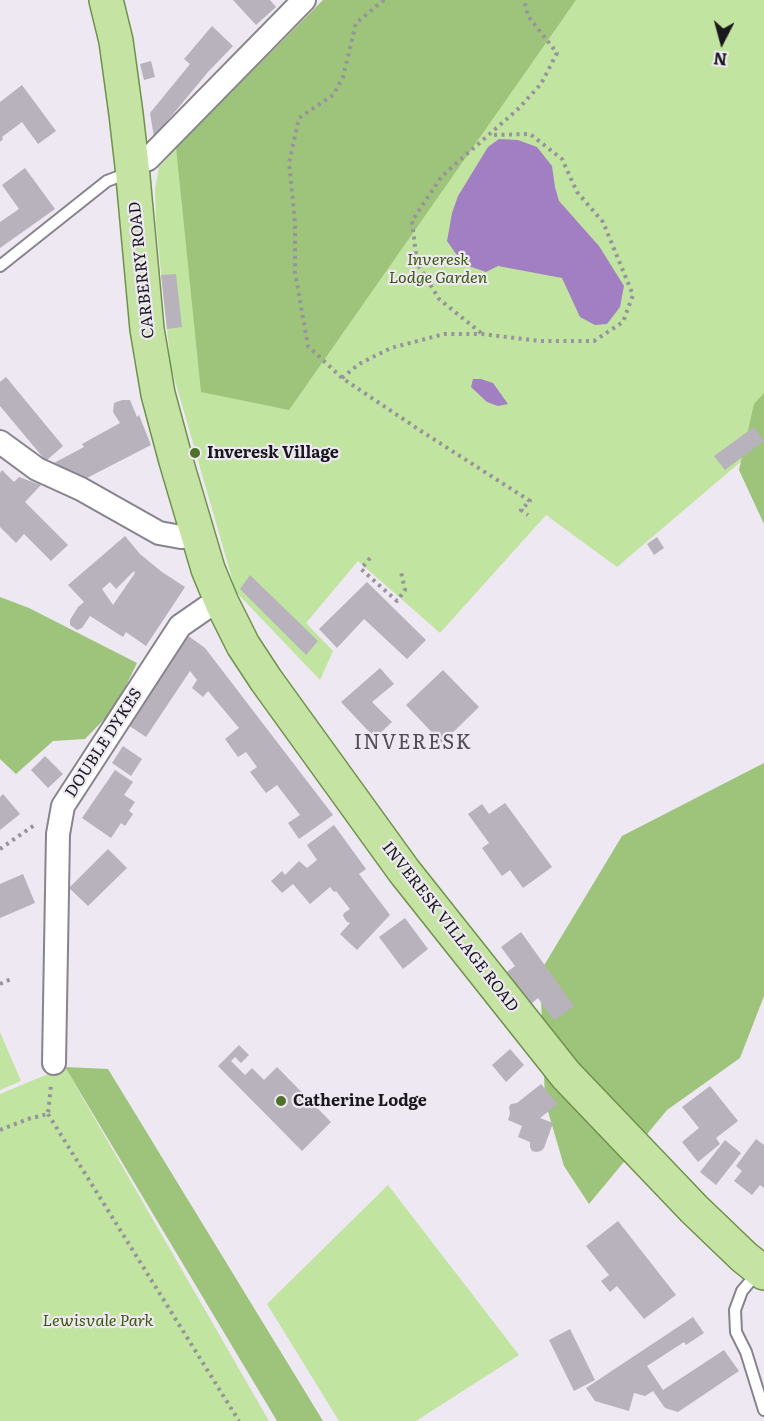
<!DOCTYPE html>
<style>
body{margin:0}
#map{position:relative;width:764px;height:1421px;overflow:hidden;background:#ede8f2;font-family:Literata,serif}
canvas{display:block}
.north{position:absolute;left:692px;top:12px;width:60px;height:60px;-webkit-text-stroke:4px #ede8f2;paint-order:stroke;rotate:186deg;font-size:16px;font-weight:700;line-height:24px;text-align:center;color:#1a181c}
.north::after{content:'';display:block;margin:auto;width:21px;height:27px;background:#1a181c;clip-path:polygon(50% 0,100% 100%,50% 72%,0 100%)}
</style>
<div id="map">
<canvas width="764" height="1421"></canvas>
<div class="north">N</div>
</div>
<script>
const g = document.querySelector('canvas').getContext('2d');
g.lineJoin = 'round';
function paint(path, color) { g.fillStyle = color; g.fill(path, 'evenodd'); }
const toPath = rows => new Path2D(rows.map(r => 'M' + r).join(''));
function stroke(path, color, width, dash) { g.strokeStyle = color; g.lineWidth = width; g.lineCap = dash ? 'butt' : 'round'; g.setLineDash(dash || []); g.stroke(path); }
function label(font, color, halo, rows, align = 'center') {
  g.font = font + ' Literata,serif'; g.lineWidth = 4.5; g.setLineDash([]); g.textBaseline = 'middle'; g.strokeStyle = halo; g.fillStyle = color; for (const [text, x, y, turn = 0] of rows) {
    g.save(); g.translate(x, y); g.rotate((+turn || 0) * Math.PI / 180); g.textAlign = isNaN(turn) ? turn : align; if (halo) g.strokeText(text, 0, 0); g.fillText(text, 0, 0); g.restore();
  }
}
paint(toPath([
 [331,0,764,0,764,442,617,567,546,515,440,633,358,561,306,623,333,651,320,680,236,592,171,367,156,223,155,189,159,167,179,144],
 [0,1032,21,1081,0,1090],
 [65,1067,269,1421,0,1421,0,1094],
 [388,1185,519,1355,416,1421,339,1421,267,1304]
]), '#c2e4a1');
paint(toPath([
 [323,0,576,0,289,410,201,392,176,147],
 [764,393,764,524,739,470,754,404],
 [0,597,29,608,137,663,115,708,85,739,53,741,16,774,0,759],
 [764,763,764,996,740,1058,667,1110,589,1204,564,1166,545,1101,540,972,622,836],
 [65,1067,108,1069,323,1421,277,1421]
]), '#9ec37a');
paint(toPath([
 [499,139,518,140,537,147,552,166,555,187,559,201,599,246,624,286,620,307,607,324,595,325,580,317,562,278,498,266,486,272,463,264,447,241,452,213,458,196,488,147],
 [473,379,481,379,493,383,508,404,498,406,487,402,471,387]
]), '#a27ec2');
paint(toPath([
 [233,0,270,0,276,7,256,25],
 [212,26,233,46,208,72,154,137,150,113,190,64,184,59],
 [151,61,155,77,144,80,140,64],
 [22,85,56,131,38,144,22,122,2,137,3,139,0,142,0,102],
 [25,168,55,209,0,248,0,222,19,209,2,185],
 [176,274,182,327,167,329,161,275],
 [6,377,63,446,46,461,0,406,0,382],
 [122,400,130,400,137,417,139,415,151,445,85,479,54,463,84,447,82,444,120,423,113,412,114,403],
 [754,427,764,441,725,470,714,456],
 [2,470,14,482,19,477,41,485,25,502,68,545,51,561,24,534,16,543,0,527,0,473],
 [125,536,140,554,162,572,185,587,146,646,126,632,123,637,90,616,82,628,77,630,70,625,70,620,78,607,84,602,68,585],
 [134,571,135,573,113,605,102,589,110,582,116,589],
 [657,537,664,548,654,555,647,544],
 [250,575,318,641,306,655,240,589],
 [367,582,426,640,407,659,364,619,337,648,319,629],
 [187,635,205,648,333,815,299,839,288,823,300,815,277,785,266,793,250,772,257,767,246,752,238,757,225,739,239,728,208,691,203,697,192,688,197,680,190,671,146,737,128,725],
 [380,668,394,684,372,702,392,722,375,738,341,702],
 [443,670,479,707,442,743,406,705],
 [123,746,142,759,131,776,112,763],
 [45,756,63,774,48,788,31,770],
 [115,770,133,782,124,795,135,802,129,811,133,814,125,826,121,823,111,838,82,818],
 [3,794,20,814,0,830,0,797],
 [505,803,552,867,523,888,510,870,502,876,482,848,489,843,468,814,482,804,489,814],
 [334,825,366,869,359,874,390,915,357,950,340,934,350,923,347,922,343,916,344,913,350,909,336,891,334,892,330,887,310,904,293,884,282,893,271,881,282,871,285,875,299,861,307,868,317,860,307,845],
 [108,849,127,868,88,906,69,888],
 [23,874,35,903,0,918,0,884],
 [405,918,428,949,403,969,379,937],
 [521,932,574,1006,554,1020,538,998,531,1004,507,972,515,966,501,947],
 [239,1045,249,1055,241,1063,235,1057,231,1061,245,1075,252,1068,264,1080,277,1067,331,1122,302,1151,218,1066],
 [510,1049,524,1065,506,1082,492,1065],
 [541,1084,558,1104,540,1118,553,1123,544,1148,541,1151,536,1152,532,1151,530,1147,530,1142,518,1137,522,1126,508,1120,510,1114,509,1107,511,1104,517,1103],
 [710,1086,738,1121,716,1138,720,1144,698,1162,682,1142,699,1128,682,1107],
 [756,1139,764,1145,764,1188,760,1185,752,1195,734,1181,742,1171,736,1166],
 [725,1140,741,1153,716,1185,700,1172],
 [618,1221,676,1295,644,1319,617,1286,610,1292,601,1281,609,1275,586,1246],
 [693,1317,704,1333,686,1345,684,1342,647,1366,663,1390,724,1350,739,1371,678,1412,665,1408,653,1391,645,1396,634,1393,629,1411,595,1401,586,1388],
 [570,1329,595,1380,574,1391,549,1340]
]), '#b7b2bc');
const service = toPath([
 [0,266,107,181,128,173],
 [758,1272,742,1291,735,1310,736,1332,746,1352,764,1410]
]);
const minor = toPath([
 [132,166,148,159,304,0],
 [0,442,37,469,81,489,159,533,181,537,198,536],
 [54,1063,58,834,63,806,180,626,206,608,222,603]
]);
const primary = toPath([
 [106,0,116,41,126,114,132,166,147,329,158,394,176,461,208,569,222,603,243,645,266,680,404,871,566,1075,694,1209,744,1257,764,1273]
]);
stroke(service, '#88848d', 14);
stroke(minor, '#88848d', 26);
stroke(primary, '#70914b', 36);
stroke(toPath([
 [384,0,356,23,343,77,333,95,299,118,289,163,295,222,295,272,308,346,342,378,421,431,530,501,521,510,528,515],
 [481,333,439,299,417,263,412,221,442,176,518,109,541,84,557,53,528,16,524,0],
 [342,378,359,364,391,348,444,334,482,334,540,341,594,341,623,322,633,295,603,222,577,192,562,159,530,134,490,135],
 [370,558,361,569,397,601,405,590,401,572],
 [0,849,36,824],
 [0,984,11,979],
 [48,1114,239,1421],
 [0,1130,28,1119,48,1114,51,1085]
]), '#97949b', 4, [3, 4.5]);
stroke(service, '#fff', 10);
stroke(minor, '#fff', 22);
stroke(primary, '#c5e4a3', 33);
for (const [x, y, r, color] of [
 [195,453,6,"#4f7128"],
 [281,1101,6,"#4f7128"]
]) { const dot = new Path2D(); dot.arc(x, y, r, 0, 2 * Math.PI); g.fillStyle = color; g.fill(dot); stroke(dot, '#ede8f2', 2); }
label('italic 16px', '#395908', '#ede8f2', [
 ["Inveresk",438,260],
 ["Lodge Garden",438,278],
 ["Lewisvale Park",98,1321]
]);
label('16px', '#1a181c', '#ede8f2', [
 ["CARBERRY ROAD",142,270,-96],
 ["DOUBLE DYKES",104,743,-57],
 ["INVERESK VILLAGE ROAD",450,927,52]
]);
label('bold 16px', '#1a181c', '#ede8f2', [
 ["Inveresk Village",207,453],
 ["Catherine Lodge",293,1101]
], 'left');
g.letterSpacing = '1.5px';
label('20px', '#514d55', '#ede8f2', [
 ["INVERESK",413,743]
]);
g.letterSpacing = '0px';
</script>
